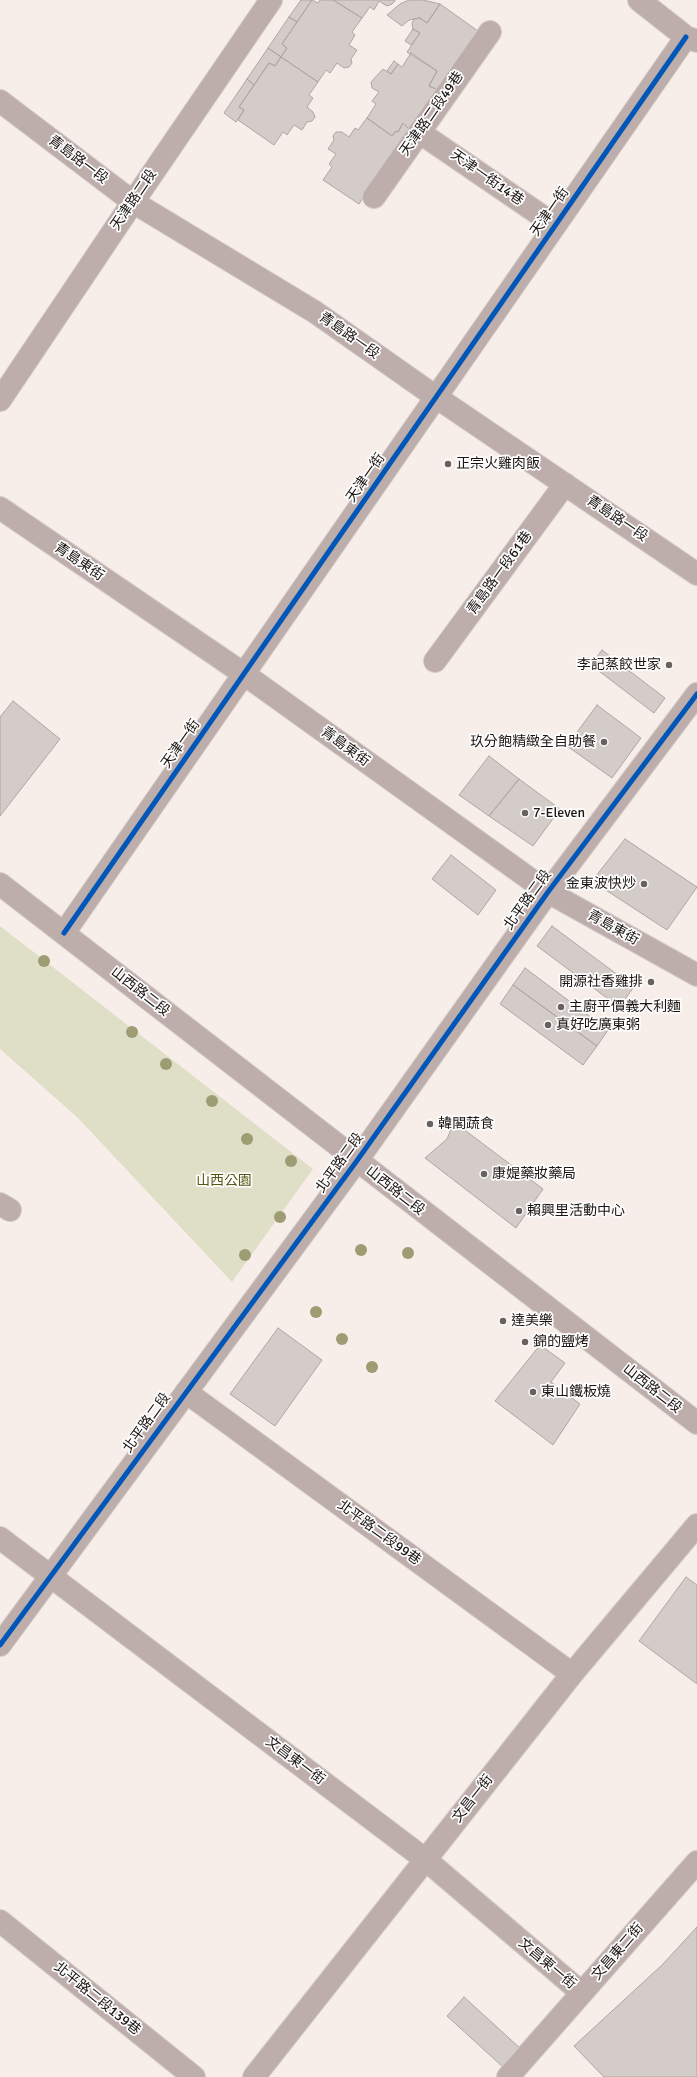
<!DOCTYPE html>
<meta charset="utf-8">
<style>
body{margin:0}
canvas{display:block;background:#f8eee9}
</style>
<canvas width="697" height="2077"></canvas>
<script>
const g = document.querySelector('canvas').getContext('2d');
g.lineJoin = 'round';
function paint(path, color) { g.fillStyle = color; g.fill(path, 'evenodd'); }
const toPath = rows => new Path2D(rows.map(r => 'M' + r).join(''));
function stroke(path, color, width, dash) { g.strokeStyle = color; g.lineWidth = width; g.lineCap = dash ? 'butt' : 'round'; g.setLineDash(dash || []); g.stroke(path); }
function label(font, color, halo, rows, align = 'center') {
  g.font = font + ' Signika,"Noto Sans TC",sans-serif'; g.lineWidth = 3.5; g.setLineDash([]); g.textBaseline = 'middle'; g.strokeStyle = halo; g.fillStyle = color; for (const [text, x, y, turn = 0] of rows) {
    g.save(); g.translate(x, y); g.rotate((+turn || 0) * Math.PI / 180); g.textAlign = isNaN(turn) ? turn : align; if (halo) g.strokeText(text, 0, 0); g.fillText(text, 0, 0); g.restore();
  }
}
paint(toPath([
 [0,926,313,1169,232,1282,78,1118,0,1049]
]), '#dfdec6');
const building = toPath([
 [301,0,312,0,297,22,289,17,301,0],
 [312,0,318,3,320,0,333,0,362,18,352,32,355,35,349,45,357,50,351,59,352,63,349,67,344,68,337,63,330,73,326,70,318,82,281,57,287,48,282,44,312,0],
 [333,0,395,0,395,1,392,4,387,6,379,1,374,10,370,7,362,18,333,0],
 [409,0,423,0,440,4,427,23,420,18,409,20,402,26,387,15,400,4,409,0],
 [440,4,478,31,432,97,436,89,429,86,437,71,407,52,420,33,413,29,412,23,414,19,420,18,427,23,440,4],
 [289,17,297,22,282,44,287,48,281,57,268,48,289,17],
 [413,29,420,33,411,45,405,41,413,29],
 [268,48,281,57,275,66,269,63,254,85,247,79,268,48],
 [411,53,437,71,429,86,436,89,415,122,408,128,403,123,398,132,396,131,392,136,367,118,376,104,372,101,379,92,372,88,371,82,383,69,391,74,398,64,402,67,411,53],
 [281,57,318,82,309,95,313,98,307,107,313,112,315,117,312,121,307,122,302,130,294,125,287,135,283,132,274,145,238,120,244,110,239,107,269,63,275,66,281,57],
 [394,61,398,64,391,74,387,71,394,61],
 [247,79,254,85,239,107,244,110,236,122,224,113,247,79],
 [367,118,392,136,396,131,398,132,403,123,408,128,415,122,359,204,323,180,332,167,329,164,336,154,328,149,334,140,333,136,336,132,342,132,349,137,355,128,358,130,367,118],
 [602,650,665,698,654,713,591,665,602,650],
 [13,701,60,739,0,816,0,717,13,701],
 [597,705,641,738,612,778,567,746,597,705],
 [489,756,519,779,489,816,459,795,489,756],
 [519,779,560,809,533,846,489,816,519,779],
 [625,839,697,887,667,930,592,881,625,839],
 [451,855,496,890,478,915,432,879,451,855],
 [552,926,634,987,619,1007,537,946,552,926],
 [525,968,608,1030,597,1046,513,985,525,968],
 [513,985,597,1046,583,1065,500,1004,513,985],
 [454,1122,543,1189,516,1228,425,1158,447,1139,454,1122],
 [278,1328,322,1360,275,1426,230,1394,278,1328],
 [540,1345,565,1363,551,1382,580,1404,553,1445,495,1401,540,1345],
 [686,1577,697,1585,697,1684,639,1641,686,1577],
 [697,1927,697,2077,604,2077,574,2046,662,1965,697,1927],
 [464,1997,521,2049,504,2068,447,2016,464,1997]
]);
paint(building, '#d4ccc8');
stroke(building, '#aea6a3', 1);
const minor = toPath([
 [639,0,686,37,697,41],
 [0,101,133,202,315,312,436,397,697,574],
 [419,132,555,225],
 [374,197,490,32],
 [0,400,133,202,271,0],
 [0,508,244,674,548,892,697,975],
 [435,661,565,484],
 [0,884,697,1423],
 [64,933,686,37],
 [0,1204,10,1210],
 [186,1392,572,1674],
 [0,1538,426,1860,582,1993],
 [0,1645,356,1162,548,892,697,694],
 [0,1921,194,2077],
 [254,2077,572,1674,697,1525],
 [508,2077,697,1862]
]);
stroke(minor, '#d3ccc8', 24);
stroke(minor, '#bdadab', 22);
stroke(toPath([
 [64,933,686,37],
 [0,1645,356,1162,548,892,697,694]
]), '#0057b8', 5);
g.fillStyle = '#9e9c73';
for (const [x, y] of [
 [44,961],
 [132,1032],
 [166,1064],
 [212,1101],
 [247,1139],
 [291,1161],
 [280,1217],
 [361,1250],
 [408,1253],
 [245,1255],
 [316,1312],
 [342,1339],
 [372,1367]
]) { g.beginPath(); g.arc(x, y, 6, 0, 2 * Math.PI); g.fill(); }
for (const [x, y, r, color] of [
 [448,464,4,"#68615d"],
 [669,665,4,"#68615d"],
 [604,742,4,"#68615d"],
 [525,813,4,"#68615d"],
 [644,884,4,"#68615d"],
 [651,982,4,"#68615d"],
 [561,1007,4,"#68615d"],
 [548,1025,4,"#68615d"],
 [430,1124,4,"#68615d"],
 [484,1174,4,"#68615d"],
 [519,1211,4,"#68615d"],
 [503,1321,4,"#68615d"],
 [525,1342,4,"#68615d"],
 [533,1392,4,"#68615d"]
]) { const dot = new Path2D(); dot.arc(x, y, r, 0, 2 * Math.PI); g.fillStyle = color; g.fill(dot); stroke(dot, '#fdfdfd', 1.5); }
label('14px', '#1b1512', '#fdfdfd', [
 ["天津路二段49巷",432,114,-55],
 ["青島路一段",78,160,37],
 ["天津一街14巷",487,178,35],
 ["天津路二段",134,200,-56],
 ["天津一街",550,212,-55],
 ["青島路一段",349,336,35],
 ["天津一街",366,478,-55],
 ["青島路一段",617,519,34],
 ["青島東街",79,562,34],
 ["青島路一段61巷",500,573,-54],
 ["天津一街",181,744,-55],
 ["青島東街",345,747,36],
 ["北平路二段",528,900,-54],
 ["青島東街",613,928,29],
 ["山西路二段",140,992,38],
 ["北平路二段",340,1163,-54],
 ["山西路二段",395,1191,38],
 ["山西路二段",652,1389,38],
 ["北平路二段",147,1423,-54],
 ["北平路二段99巷",379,1533,36],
 ["文昌東一街",295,1761,37],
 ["文昌一街",473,1799,-52],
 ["文昌東二街",618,1952,-49],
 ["文昌東一街",547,1964,40],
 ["北平路二段139巷",97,1999,39]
]);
label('14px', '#1b1512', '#fdfdfd', [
 ["正宗火雞肉飯",456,464],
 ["李記蒸餃世家",661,665,"right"],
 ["玖分飽精緻全自助餐",596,742,"right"],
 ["7-Eleven",533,813],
 ["金東波快炒",636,884,"right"],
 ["開源社香雞排",643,982,"right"],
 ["主廚平價義大利麵",569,1007],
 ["真好吃廣東粥",556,1025],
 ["韓閣蔬食",438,1124],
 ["康媞藥妝藥局",492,1174],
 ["賴興里活動中心",527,1211],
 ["達美樂",511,1321],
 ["錦的鹽烤",533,1342],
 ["東山鐵板燒",541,1392]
], 'left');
label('14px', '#545812', '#fdfdfd', [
 ["山西公園",224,1181]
]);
</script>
